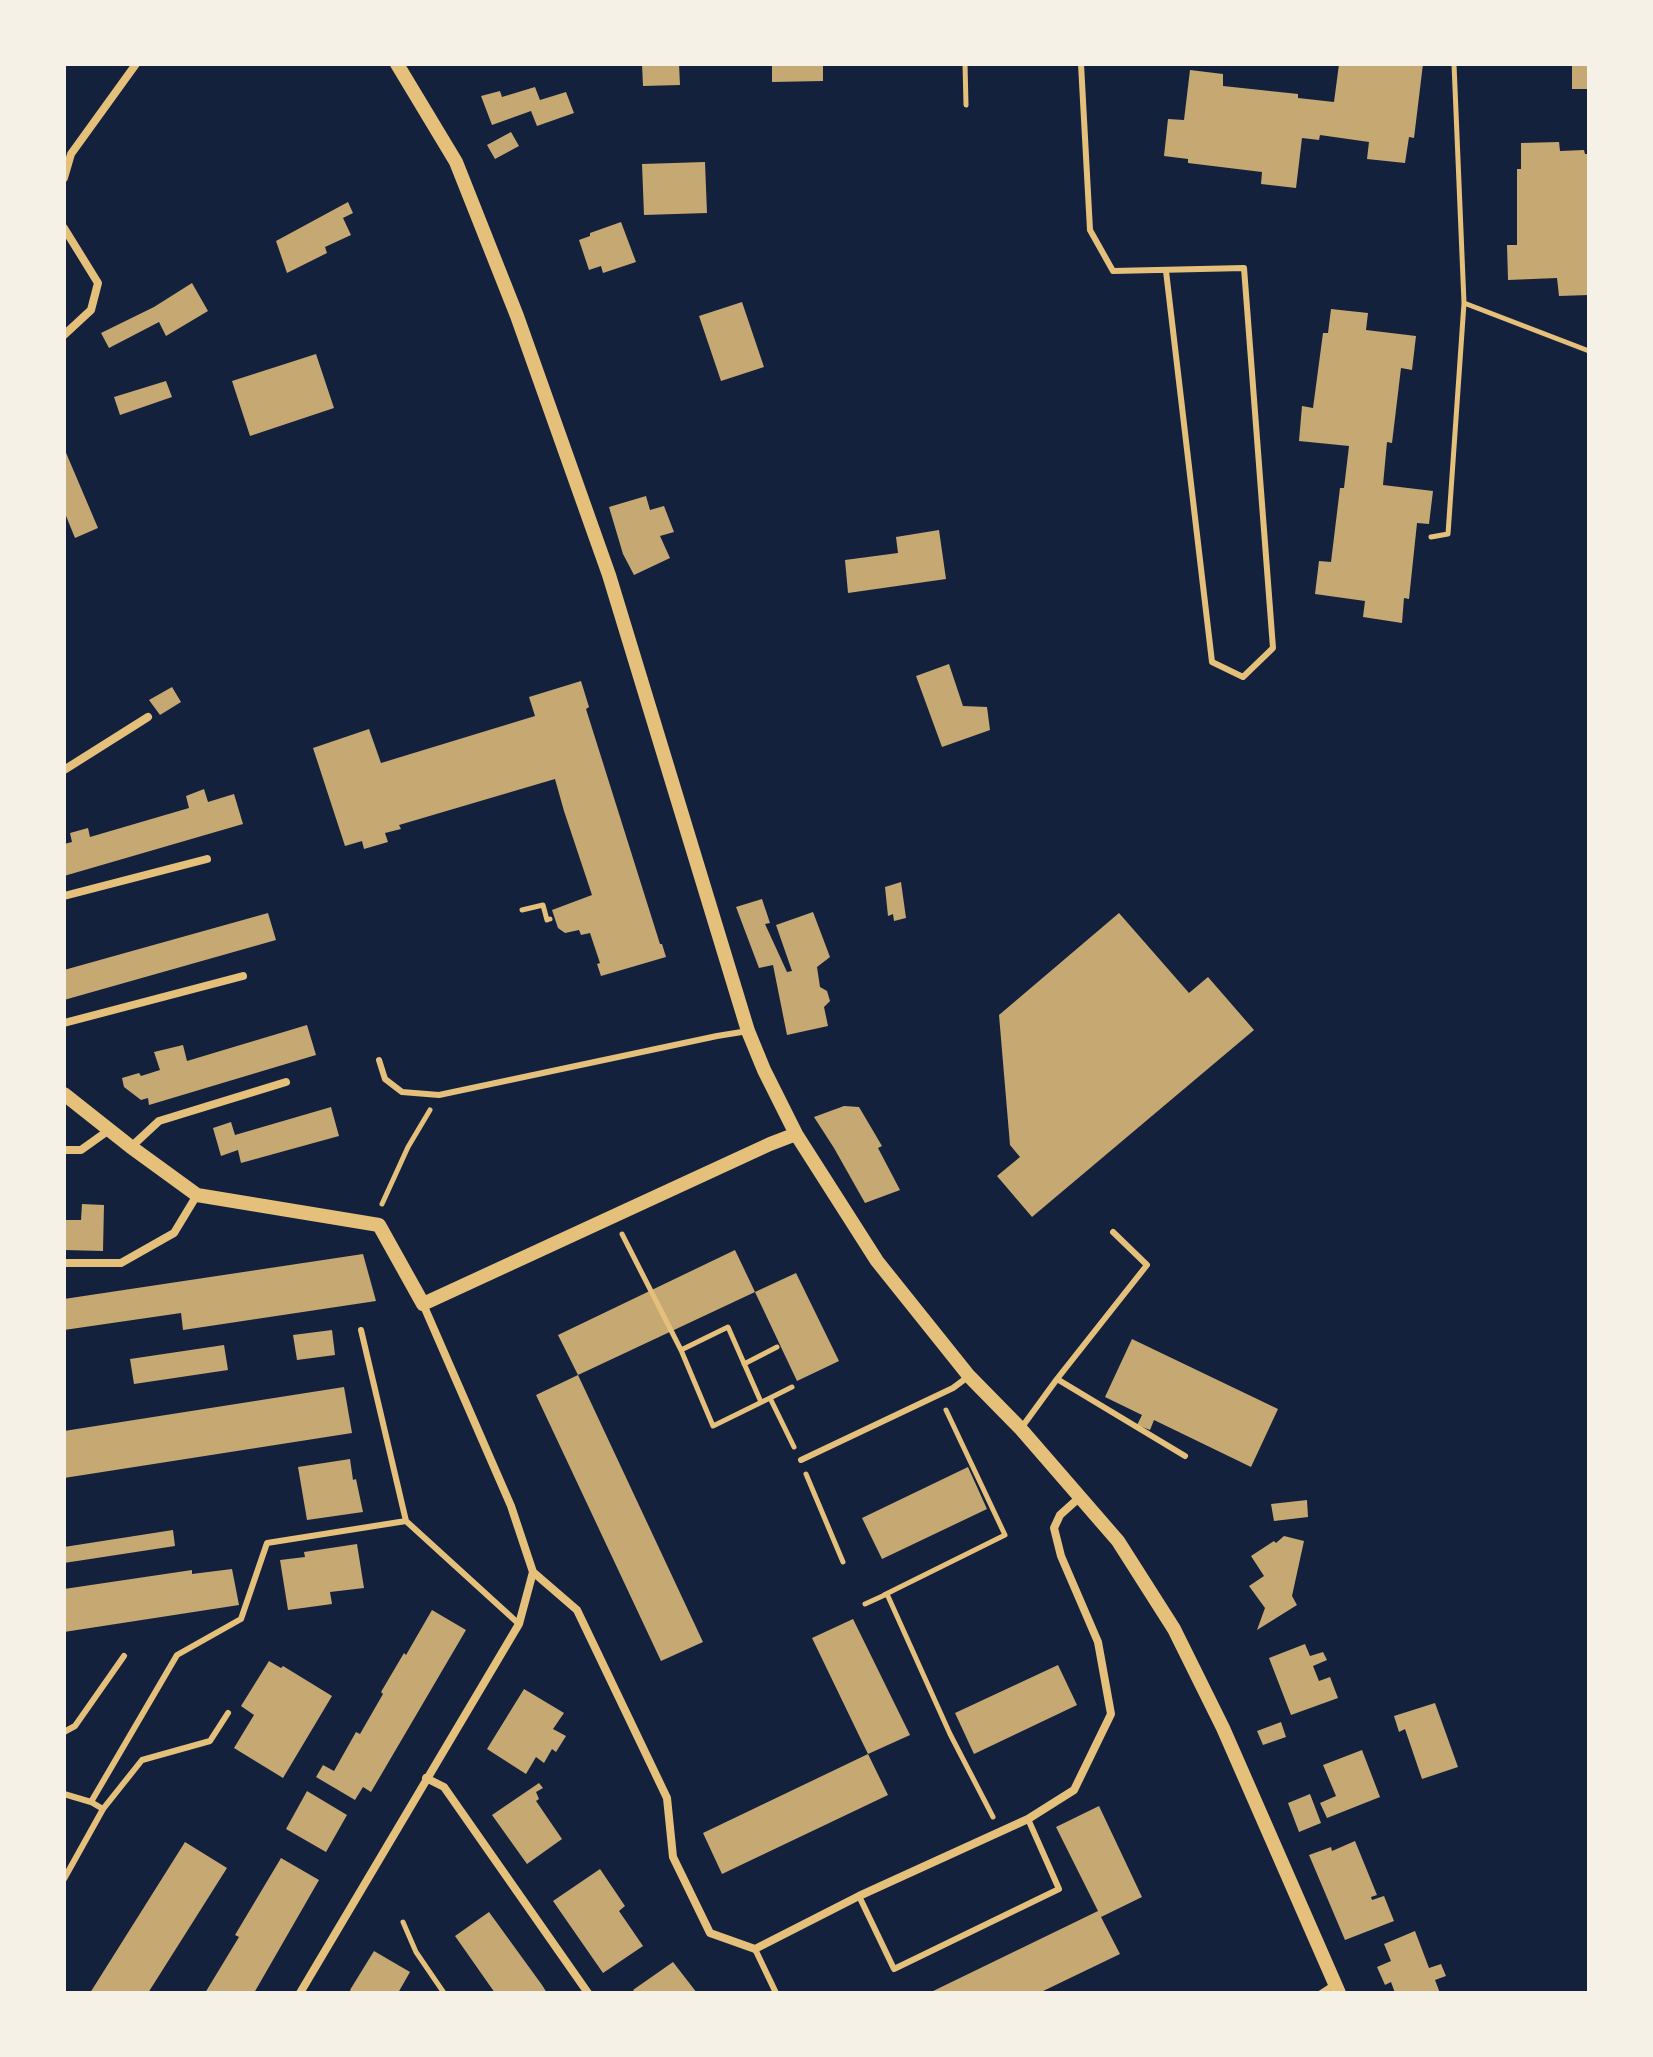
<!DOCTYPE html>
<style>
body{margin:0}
#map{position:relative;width:1653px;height:2057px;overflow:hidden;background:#14213d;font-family:"Space Grotesk",sans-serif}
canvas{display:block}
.frame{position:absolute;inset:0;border:66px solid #f6f1e7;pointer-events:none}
</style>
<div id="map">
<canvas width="1653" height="2057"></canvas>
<div class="frame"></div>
</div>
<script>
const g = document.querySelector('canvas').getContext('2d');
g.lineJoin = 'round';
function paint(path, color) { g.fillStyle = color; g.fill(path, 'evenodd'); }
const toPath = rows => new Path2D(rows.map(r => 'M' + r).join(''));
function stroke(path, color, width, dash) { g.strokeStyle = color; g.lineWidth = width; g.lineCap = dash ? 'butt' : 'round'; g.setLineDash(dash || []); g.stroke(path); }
paint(toPath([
 [642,64,679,64,680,85,643,86],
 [772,64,823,64,823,81,772,82],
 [1339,64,1423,64,1414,138,1409,137,1405,163,1367,159,1369,142,1320,135,1319,140,1302,138,1296,188,1261,184,1262,172,1188,163,1188,159,1164,156,1168,119,1184,120,1190,70,1223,74,1223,86,1298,94,1298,98,1334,102],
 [1572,64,1589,64,1589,89,1572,89],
 [535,87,540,100,566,92,574,113,537,126,531,111,492,125,481,96,500,91,502,97],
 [511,132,519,146,495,159,487,145],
 [1559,142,1560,151,1584,150,1585,154,1589,154,1589,295,1559,296,1557,278,1508,280,1507,245,1517,245,1517,169,1521,169,1521,143],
 [705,162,707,213,644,215,642,164],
 [348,202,353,213,343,218,351,235,325,247,327,253,287,273,276,241],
 [621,222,636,262,603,273,601,266,589,270,579,240,590,236,590,233],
 [192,283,208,311,166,336,159,322,109,348,101,333,154,307],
 [742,302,764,367,721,381,699,316],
 [1331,309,1368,313,1366,330,1416,336,1412,370,1401,368,1392,443,1387,442,1383,485,1433,491,1429,524,1417,523,1409,599,1404,598,1402,623,1363,617,1365,601,1315,594,1319,561,1331,562,1340,488,1344,488,1349,446,1299,441,1302,406,1313,408,1323,333,1328,333],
 [316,354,334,408,250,436,232,381],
 [166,381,172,397,120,415,114,397],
 [64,448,98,528,75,538,64,511],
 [646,496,650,510,664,506,674,532,660,536,670,558,634,575,623,554,609,507],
 [939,530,946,579,848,593,845,560,898,553,896,537],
 [949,664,963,706,987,707,990,730,942,747,916,676],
 [581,681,589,707,586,709,660,944,662,944,666,957,601,976,597,964,600,963,590,933,581,935,579,930,565,933,558,928,552,910,592,895,564,811,555,779,399,825,401,829,385,833,388,842,364,849,362,841,345,846,313,748,369,729,381,763,535,716,529,697],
 [172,687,181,702,160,715,149,700],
 [204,789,208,802,234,794,243,824,64,876,64,844,72,842,70,833,88,828,90,837,189,808,186,796],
 [901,882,906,918,894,921,893,914,888,916,885,887],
 [762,899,770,923,765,924,787,972,792,971,776,925,813,912,830,957,817,967,820,987,827,991,830,1001,824,1007,828,1026,787,1035,773,965,759,968,736,907],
 [268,913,276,940,64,1000,64,970],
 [1119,913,1189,993,1208,977,1254,1030,1032,1217,997,1176,1020,1157,1010,1145,999,1015],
 [307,1025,316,1055,149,1105,148,1098,141,1100,124,1087,122,1078,139,1073,141,1076,160,1070,154,1052,183,1045,187,1061],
 [844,1106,859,1107,882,1146,878,1148,900,1190,865,1203,834,1148,814,1117],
 [331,1107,339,1136,241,1163,238,1150,221,1156,213,1128,231,1122,235,1135],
 [82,1204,104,1205,103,1251,64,1250,64,1220,81,1220],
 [735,1250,755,1292,796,1273,839,1361,797,1381,755,1292,578,1375,703,1642,661,1661,536,1395,578,1375,558,1335],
 [363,1254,376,1301,183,1330,181,1313,64,1330,64,1299],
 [332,1330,335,1355,297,1360,293,1335],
 [1132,1339,1278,1409,1251,1467,1154,1420,1150,1430,1137,1425,1142,1415,1105,1397],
 [224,1345,228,1370,134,1384,130,1359],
 [344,1387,352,1433,64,1478,64,1431],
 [350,1459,353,1480,356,1479,363,1512,307,1520,298,1467],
 [968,1467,987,1509,882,1559,862,1518],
 [1307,1500,1308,1517,1274,1521,1271,1504],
 [173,1530,175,1546,64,1563,64,1547],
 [1284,1536,1304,1541,1292,1596,1297,1605,1257,1630,1265,1608,1249,1586,1264,1576,1251,1556,1274,1541,1276,1543],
 [357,1544,364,1588,330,1592,332,1604,288,1610,280,1560,305,1557,304,1552],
 [232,1569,239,1605,64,1632,64,1589,192,1570,192,1574],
 [432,1610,466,1630,371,1792,363,1787,355,1800,316,1777,323,1765,334,1771,356,1732,360,1734,383,1694,381,1692,404,1653,406,1655],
 [853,1619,910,1735,868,1754,812,1638],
 [1305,1644,1310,1656,1323,1652,1327,1660,1313,1666,1319,1681,1330,1677,1338,1698,1291,1715,1269,1658],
 [269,1661,281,1668,283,1666,332,1696,283,1778,234,1748,254,1715,241,1706],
 [1058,1665,1077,1705,974,1754,955,1713],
 [524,1689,564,1713,553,1729,566,1736,556,1752,552,1749,544,1763,536,1757,526,1774,487,1749],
 [1435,1703,1458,1767,1422,1779,1405,1729,1399,1732,1394,1716],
 [1281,1722,1286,1737,1263,1745,1257,1731],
 [1362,1750,1380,1797,1327,1818,1320,1803,1336,1796,1323,1765],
 [868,1754,888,1795,722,1874,703,1833],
 [539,1783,543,1788,536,1792,539,1799,536,1801,562,1839,527,1864,492,1815],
 [307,1791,347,1815,326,1852,286,1829],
 [1310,1794,1321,1823,1299,1832,1288,1803],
 [1099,1806,1142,1897,1101,1917,1120,1954,1039,1993,929,1993,1098,1911,1056,1827],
 [1355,1841,1377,1895,1371,1897,1372,1900,1384,1896,1394,1921,1345,1940,1309,1855,1331,1847,1332,1851],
 [185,1842,227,1868,148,1993,90,1993],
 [281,1858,319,1880,254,1993,205,1993,239,1937,235,1935],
 [600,1869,625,1906,619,1911,643,1946,603,1973,553,1901],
 [489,1912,542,1985,547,1993,495,1993,455,1936],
 [1415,1931,1429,1968,1441,1964,1446,1976,1435,1980,1440,1993,1395,1993,1391,1982,1385,1985,1377,1967,1391,1961,1384,1944],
 [374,1951,410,1972,398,1993,352,1993,350,1990],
 [673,1962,697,1993,636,1993,633,1990]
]), '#c6a872');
stroke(toPath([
 [965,64,966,105],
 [1464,303,1589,351],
 [1431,537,1448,534,1464,303,1454,64],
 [522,910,543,905,547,920,550,919],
 [382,1204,408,1147,430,1110],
 [622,1234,681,1350,713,1426,770,1398,794,1447],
 [681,1350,728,1327,761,1402],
 [744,1364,777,1347],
 [770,1398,792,1387],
 [806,1474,843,1562],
 [884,1595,1005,1535,946,1410],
 [865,1604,887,1594,950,1734,993,1817],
 [403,1922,416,1952,444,1993]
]), '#e5c07b', 5);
stroke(toPath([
 [1081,64,1090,230,1113,271,1244,268,1273,648,1243,677,1212,662,1166,271],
 [379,1060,385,1079,402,1092,439,1095,717,1036,748,1031],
 [1057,1379,1147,1265,1113,1232],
 [1022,1427,1057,1379,1185,1456],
 [801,1460,953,1388,969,1376],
 [406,1521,519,1624],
 [64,1732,75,1726,124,1656],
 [64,1794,91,1802,177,1655,241,1619,267,1543,406,1521,361,1330],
 [103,1809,142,1760,210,1741,228,1713],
 [64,1879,103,1809,91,1802],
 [859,1896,894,1969,1059,1889,1028,1819],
 [755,1949,776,1993],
 [1321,1993,1335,1984]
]), '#e5c07b', 6);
stroke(toPath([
 [64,178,71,154,136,64],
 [64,228,98,283,91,310,64,335],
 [64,770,148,717],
 [64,896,207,859],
 [64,1023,243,976],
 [131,1147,159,1121,286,1082],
 [64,1150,81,1150,109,1130],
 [64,1263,121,1263,174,1233,197,1195],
 [533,1572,577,1610,667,1798,673,1857,710,1933,755,1949,859,1896,1028,1819,1074,1790,1111,1714,1098,1642,1061,1556,1054,1528,1060,1515,1080,1497],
 [426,1778,444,1787,588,1993],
 [300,1993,519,1624,533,1572,511,1506,423,1304]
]), '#e5c07b', 8);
stroke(toPath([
 [397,64,456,162,517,316,609,575,748,1031,764,1070,796,1134,877,1261,969,1376,1020,1428,1118,1541,1174,1629,1223,1728,1339,1993],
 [64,1094,131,1147,197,1195,379,1225,423,1304,770,1144,796,1134]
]), '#e5c07b', 14);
</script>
